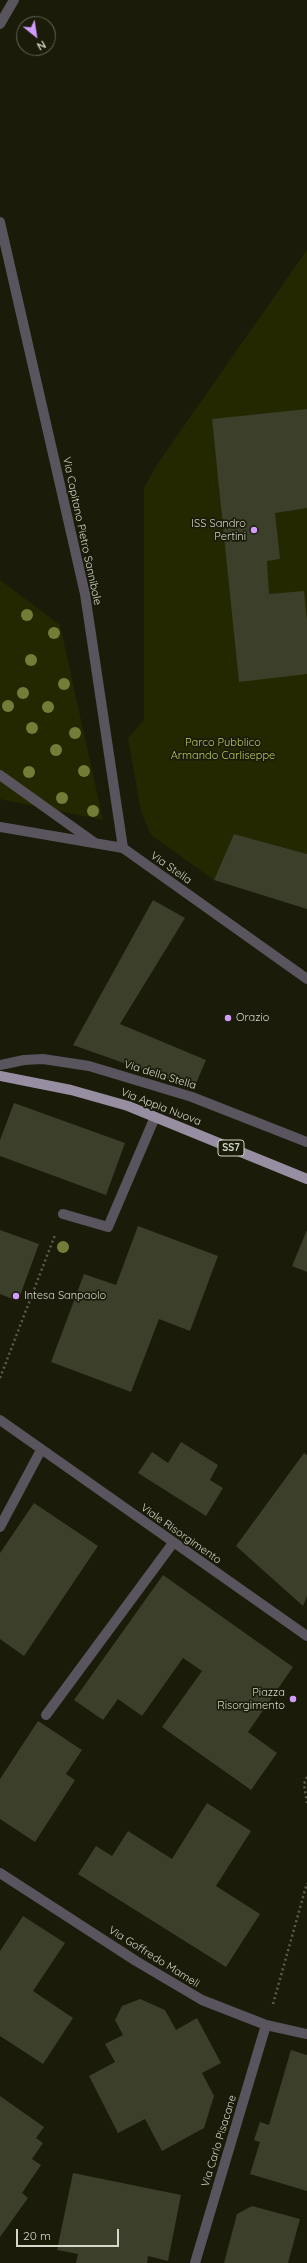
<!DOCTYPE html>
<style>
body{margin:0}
#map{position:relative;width:307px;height:2263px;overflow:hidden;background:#1a1c09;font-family:Quicksand,sans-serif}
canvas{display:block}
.north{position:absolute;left:16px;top:16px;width:40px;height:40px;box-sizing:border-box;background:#1a1c09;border:1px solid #656756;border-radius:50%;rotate:150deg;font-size:11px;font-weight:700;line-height:16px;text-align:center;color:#d5d7ca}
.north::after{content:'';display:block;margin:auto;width:14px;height:18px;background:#d29cfd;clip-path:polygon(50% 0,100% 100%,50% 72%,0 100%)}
.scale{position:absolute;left:16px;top:2229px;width:103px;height:18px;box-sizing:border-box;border:2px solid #d5d7ca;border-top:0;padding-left:5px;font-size:12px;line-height:14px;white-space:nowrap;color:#d5d7ca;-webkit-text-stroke:3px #1a1c09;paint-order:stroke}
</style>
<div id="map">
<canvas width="307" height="2263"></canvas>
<div class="north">N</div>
<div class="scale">20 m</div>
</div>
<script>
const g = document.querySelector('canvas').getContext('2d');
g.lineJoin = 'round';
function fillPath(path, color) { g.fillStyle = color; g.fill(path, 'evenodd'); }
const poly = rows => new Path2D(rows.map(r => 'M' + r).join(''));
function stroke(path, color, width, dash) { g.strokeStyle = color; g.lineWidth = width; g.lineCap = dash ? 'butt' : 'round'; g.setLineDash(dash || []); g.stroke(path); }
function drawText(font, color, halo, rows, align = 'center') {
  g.font = font + ' Quicksand,sans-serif'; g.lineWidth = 3.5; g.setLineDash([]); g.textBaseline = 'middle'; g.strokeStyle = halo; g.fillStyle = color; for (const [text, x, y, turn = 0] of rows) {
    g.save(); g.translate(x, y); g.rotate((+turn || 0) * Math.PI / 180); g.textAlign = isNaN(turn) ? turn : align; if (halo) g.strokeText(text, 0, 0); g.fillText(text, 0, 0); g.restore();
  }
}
const green = poly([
 [307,250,307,854,234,834,214,880,151,835,141,812,128,738,144,720,144,488,156,466],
 [0,580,60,625,103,820,0,799]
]);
const building = poly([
 [307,409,307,508,275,513,280,559,267,561,269,594,304,591,307,621,307,674,239,682,212,419],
 [234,834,307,854,307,909,214,880],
 [153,900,185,918,120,1024,206,1060,194,1088,73,1045],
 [14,1103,125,1143,106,1195,0,1156,0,1140],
 [138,1226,218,1256,190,1331,159,1319,131,1392,51,1362,84,1274,116,1285],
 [0,1230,39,1244,18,1301,0,1294],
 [307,1230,307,1272,292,1266],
 [181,1442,218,1465,210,1480,223,1488,206,1516,138,1473,152,1452,168,1463],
 [304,1453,307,1455,307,1596,303,1606,236,1546],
 [34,1503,98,1546,24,1656,0,1639,0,1553],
 [163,1575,293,1667,248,1732,277,1753,251,1790,162,1727,202,1671,183,1658,142,1716,118,1699,103,1720,74,1700],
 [38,1721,82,1750,66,1774,75,1780,35,1842,0,1819,0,1779],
 [207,1803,251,1831,216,1886,260,1914,226,1967,78,1874,96,1846,112,1856,128,1831,172,1859],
 [23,1916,65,1943,33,1991,73,2018,43,2064,0,2036,0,1951],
 [140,1999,165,2010,176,2030,197,2018,221,2063,202,2073,214,2096,204,2128,162,2151,145,2119,118,2133,89,2076,115,2062,105,2044,123,2035,115,2020,122,2006],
 [291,2050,307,2055,307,2191,250,2174,260,2142,254,2140,260,2122,269,2125],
 [0,2096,44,2127,36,2138,43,2143,32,2159,41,2165,22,2193,28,2198,0,2237],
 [73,2173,181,2195,168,2261,148,2256,147,2263,76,2263,78,2254,57,2250],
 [252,2206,300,2219,288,2263,224,2263,237,2214]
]);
const path = poly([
 [0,1378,55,1235],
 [307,1777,304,1784,307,1803],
 [273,2004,307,1883]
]);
const service = poly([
 [0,775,95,843],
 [0,1527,41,1450],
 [46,1715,173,1543]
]);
const minor = poly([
 [0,24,14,0],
 [0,222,85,594,123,848],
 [63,1214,108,1227,155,1117],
 [0,1873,136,1961,202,2000,266,2025,307,2034],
 [195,2263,266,2025]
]);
const tertiary = poly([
 [0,827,123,848,307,979],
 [0,1065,24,1060,43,1059,89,1066,192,1097,307,1142],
 [0,1420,307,1636]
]);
const primary = poly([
 [0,1076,71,1090,128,1106,307,1179]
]);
const trees = [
 [27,615],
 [54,633],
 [31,660],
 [64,684],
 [23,693],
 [8,706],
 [48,707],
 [32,728],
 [75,733],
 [56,750],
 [84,771],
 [29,772],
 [62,798],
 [93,811],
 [63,1247]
];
const markers = [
 [254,530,4,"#d29cfd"],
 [228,1018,4,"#d29cfd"],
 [16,1296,4,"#d29cfd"],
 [293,1699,4,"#d29cfd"]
];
const shields = [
 [231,1148,26]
];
const shieldNames = [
 ["SS7",231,1148]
];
const poiNames = [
 ["ISS Sandro",246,524],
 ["Pertini",246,537],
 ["Orazio",236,1018,"left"],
 ["Intesa Sanpaolo",24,1296,"left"],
 ["Piazza",285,1693],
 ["Risorgimento",285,1706]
];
const streetNames = [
 ["Via Capitano Pietro Sannibale",82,531,78],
 ["Via Stella",171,868,35],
 ["Via della Stella",160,1075,17],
 ["Via Appia Nuova",161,1107,21],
 ["Viale Risorgimento",181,1534,35],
 ["Via Goffredo Mameli",154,1957,32],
 ["Via Carlo Pisacane",219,2141,-73]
];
const parkNames = [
 ["Parco Pubblico",223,743],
 ["Armando Carliseppe",223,756]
];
fillPath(green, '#242801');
fillPath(building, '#3c3f2a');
stroke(path, '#5b5d4c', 2.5, [2, 3]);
stroke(service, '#59545d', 10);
stroke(minor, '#59545d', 10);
stroke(tertiary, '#59545d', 10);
stroke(primary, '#988ea1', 10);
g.fillStyle = '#747c38';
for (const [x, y] of trees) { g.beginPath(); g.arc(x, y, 6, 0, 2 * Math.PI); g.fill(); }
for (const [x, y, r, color] of markers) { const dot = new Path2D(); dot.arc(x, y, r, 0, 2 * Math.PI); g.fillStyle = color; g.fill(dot); stroke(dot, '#1a1c09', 1.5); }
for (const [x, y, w] of shields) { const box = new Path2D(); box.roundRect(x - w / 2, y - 8, w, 16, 3); g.fillStyle = '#1a1c09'; g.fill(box); stroke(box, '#d5d7ca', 1); }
drawText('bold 10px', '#d5d7ca', null, shieldNames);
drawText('11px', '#d5d7ca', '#1a1c09', poiNames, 'right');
drawText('11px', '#d5d7ca', '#1a1c09', streetNames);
drawText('11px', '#bdca5e', '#1a1c09', parkNames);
</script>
